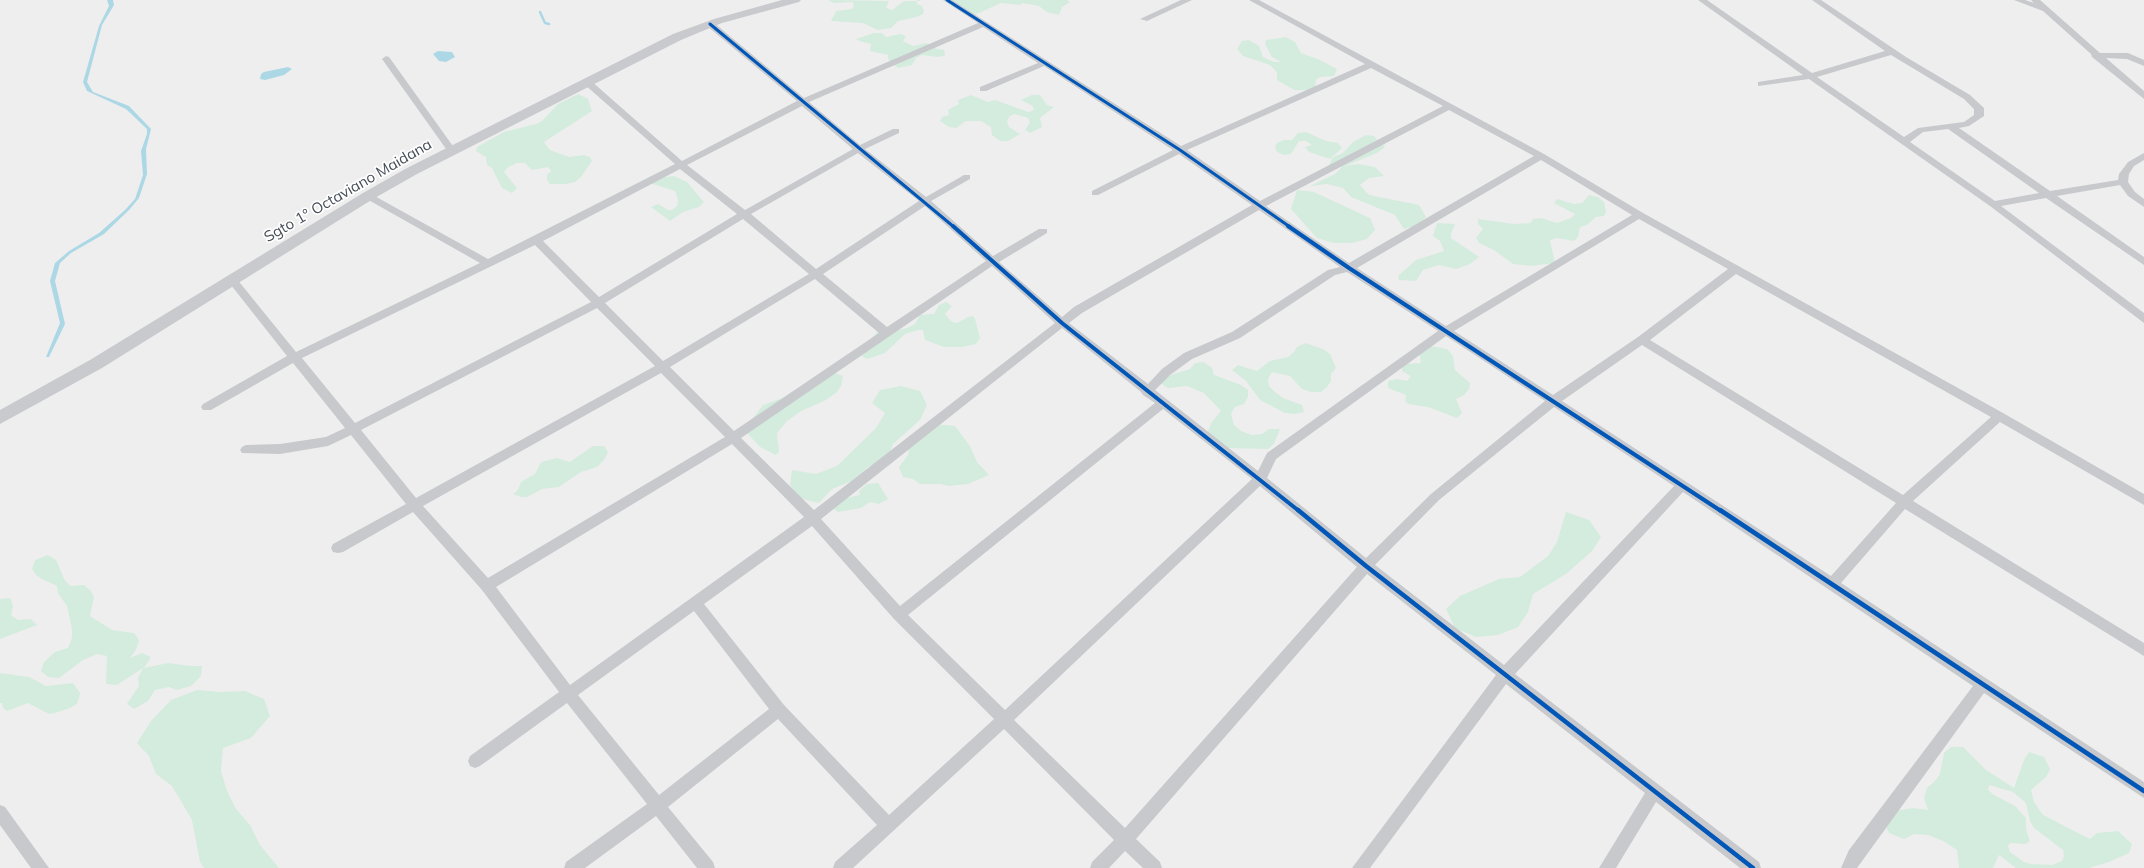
<!DOCTYPE html>
<meta charset="utf-8">
<style>
body{margin:0}
canvas{display:block;background:#eee}
</style>
<canvas width="2144" height="868"></canvas>
<script>
const g = document.querySelector('canvas').getContext('2d');
g.lineJoin = 'round';
function fillPath(path, color) { g.fillStyle = color; g.fill(path, 'evenodd'); }
const poly = rows => new Path2D(rows.map(r => 'M' + r).join(''));
function stroke(path, color, width, dash) { g.strokeStyle = color; g.lineWidth = width; g.lineCap = dash ? 'butt' : 'round'; g.setLineDash(dash || []); g.stroke(path); }
function drawText(font, color, halo, rows, align = 'center') {
  g.font = font + ' Mulish,sans-serif'; g.lineWidth = 3.5; g.setLineDash([]); g.textBaseline = 'middle'; g.strokeStyle = halo; g.fillStyle = color; for (const [text, x, y, turn = 0] of rows) {
    g.save(); g.translate(x, y); g.rotate((+turn || 0) * Math.PI / 180); g.textAlign = isNaN(turn) ? turn : align; if (halo) g.strokeText(text, 0, 0); g.fillText(text, 0, 0); g.restore();
  }
}
const green = poly([
 [830,0,889,1,886,8,892,10,904,1,921,0,917,0,917,4,922,6,924,11,923,14,917,17,898,21,891,28,878,30,863,23,831,21,836,11,852,9,854,6,853,2,834,3,829,1],
 [947,0,1067,0,1070,2,1062,7,1059,15,1047,12,1039,6,1022,3,1020,5,1001,3,970,17,953,7],
 [874,33,882,33,886,37,900,34,906,36,903,41,913,46,926,43,932,45,937,49,944,50,945,54,944,56,937,57,922,55,916,58,912,65,898,68,890,62,888,58,888,55,870,51,871,44,859,41,856,39],
 [1286,37,1295,42,1301,53,1320,60,1337,69,1334,76,1320,77,1316,80,1315,88,1309,90,1294,90,1277,80,1277,72,1270,65,1243,56,1237,49,1242,41,1249,40,1259,46,1263,57,1274,62,1281,62,1272,57,1265,44,1266,40],
 [578,94,588,99,592,111,544,142,550,150,569,157,584,155,590,157,592,161,581,177,575,182,566,184,550,184,547,180,547,175,551,171,548,167,532,170,525,163,517,163,508,167,504,172,517,188,512,193,502,188,492,168,487,165,486,157,476,151,477,147,504,132,536,124,542,121,558,104],
 [971,95,988,102,995,100,1028,112,1034,110,1033,106,1021,100,1032,95,1040,95,1047,105,1054,107,1040,118,1042,127,1030,133,1025,130,1030,122,1028,118,1014,114,1009,117,1007,122,1009,127,1020,134,1008,141,1000,141,992,135,991,127,981,121,966,121,956,128,949,127,940,121,942,117,949,115,948,110,959,104,958,100],
 [1306,132,1326,141,1338,143,1342,148,1330,159,1309,152,1305,147,1312,145,1306,141,1299,141,1291,154,1284,155,1277,152,1275,147,1277,143,1284,140,1292,140,1298,133],
 [1366,135,1374,136,1381,145,1385,145,1384,148,1377,153,1345,166,1358,164,1375,167,1384,176,1369,178,1360,185,1369,195,1419,205,1426,217,1418,225,1404,229,1395,215,1351,197,1343,188,1327,184,1310,186,1335,174,1342,167,1328,167,1333,157,1343,153,1353,142],
 [674,176,687,182,704,202,699,207,683,212,670,221,651,207,658,204,668,210,672,210,677,206,678,200,675,191,650,183,665,177],
 [1297,190,1314,192,1370,218,1375,230,1367,239,1352,243,1334,243,1317,238,1291,209],
 [1589,195,1598,197,1604,202,1606,212,1604,216,1596,217,1587,225,1580,227,1578,237,1574,241,1557,238,1550,240,1555,263,1531,266,1513,264,1494,250,1479,243,1476,238,1483,229,1478,224,1478,219,1514,224,1531,223,1533,219,1541,218,1557,223,1571,218,1575,214,1554,203,1557,199,1574,204,1582,203],
 [1437,223,1455,224,1451,234,1451,238,1479,257,1470,264,1456,269,1439,265,1423,270,1416,281,1399,280,1398,276,1416,260,1444,251,1440,241,1433,236],
 [946,302,952,306,945,314,952,322,957,323,968,317,973,316,975,319,980,338,976,344,962,347,944,347,925,340,923,330,918,330,905,334,885,353,867,359,863,357,861,354,865,345,881,328,890,326,898,330,907,328,915,324,920,315,934,314,939,305],
 [1305,343,1323,349,1330,354,1336,368,1331,374,1331,381,1327,387,1321,392,1311,392,1302,389,1290,376,1272,372,1268,379,1269,386,1275,392,1283,398,1302,405,1304,412,1295,414,1285,413,1260,400,1246,381,1232,370,1238,365,1257,371,1270,361,1288,357,1294,352,1297,347],
 [1426,345,1447,349,1453,356,1455,370,1470,383,1469,389,1464,395,1456,399,1462,413,1457,418,1428,407,1408,404,1405,401,1406,395,1388,388,1388,381,1397,379,1407,381,1411,376,1402,371,1402,364,1421,363,1419,349],
 [1204,362,1212,368,1214,375,1241,385,1248,390,1248,397,1244,404,1235,407,1231,414,1234,425,1241,431,1252,435,1262,434,1269,429,1280,429,1274,444,1268,449,1227,448,1206,437,1211,423,1221,411,1204,393,1187,386,1168,388,1160,383,1164,377,1190,369,1195,363],
 [835,373,843,376,841,386,836,393,824,401,801,411,786,422,777,433,779,452,776,455,760,447,747,433,750,422,763,405,788,396],
 [901,386,920,391,927,405,920,420,893,444,887,460,868,467,852,481,832,489,819,503,799,498,790,485,792,470,816,474,837,466,876,428,885,413,872,403,880,390],
 [934,424,955,426,970,446,977,462,989,475,968,484,948,486,941,484,920,484,913,479,903,477,899,467,908,455,909,447],
 [593,446,604,446,608,452,604,460,597,467,581,472,559,487,542,489,527,497,521,497,513,494,518,490,521,482,535,474,541,462,557,458,570,462],
 [878,483,888,499,879,504,870,502,861,508,838,512,831,507,838,500,860,495,859,491,867,484],
 [1566,512,1589,520,1601,537,1592,551,1566,574,1533,594,1528,612,1518,627,1498,635,1476,637,1455,628,1446,609,1460,596,1499,579,1520,577,1548,556,1557,542],
 [48,555,56,560,65,581,71,586,84,585,90,590,94,597,90,616,112,630,134,633,139,640,136,650,130,658,142,653,151,657,144,668,168,663,190,666,202,666,201,676,191,686,177,690,169,687,155,690,148,701,134,709,127,704,139,686,138,678,143,668,117,685,106,684,107,656,97,654,83,660,59,678,48,677,41,671,44,662,55,652,68,648,72,638,72,629,67,606,58,593,57,586,42,579,36,575,32,569,35,560],
 [10,598,13,606,11,615,18,620,31,619,37,625,0,639,0,599],
 [0,673,29,677,46,686,73,683,80,693,79,698,77,704,70,708,55,713,49,714,28,703,7,711,3,708,2,703,0,703],
 [197,690,220,692,245,691,264,699,270,716,251,738,223,748,221,771,227,791,236,809,250,825,260,845,279,868,204,868,200,862,192,820,172,786,156,774,149,756,137,743,151,721,171,700],
 [1951,747,1963,747,1986,770,2014,788,2024,760,2029,752,2044,757,2050,769,2046,777,2031,790,2034,802,2043,815,2090,839,2097,833,2118,831,2132,844,2129,853,2109,862,2089,868,2016,868,1999,855,1993,868,1959,868,1957,850,1943,841,1928,835,1914,834,1904,839,1889,833,1883,820,1888,812,1913,808,1928,810,1924,798,1927,788,1934,782,1940,774,1944,753],
 [1989,785,2013,792,2026,803,2030,821,2034,828,2063,850,2064,856,2062,861,2052,865,2031,864,2024,862,2010,852,2008,846,2010,843,2026,844,2030,841,2026,829,2026,818,2015,806,1994,795,1988,790]
]);
const water = poly([
 [107,0,113,0,114,5,102,25,87,82,93,92,129,106,151,129,146,149,147,174,139,198,129,210,104,234,71,253,60,263,55,281,65,324,49,357,46,357,60,323,50,281,55,263,69,251,99,233,125,210,135,199,143,175,141,151,147,134,147,129,126,109,87,91,83,82,99,26,109,6],
 [438,51,452,52,455,57,446,62,439,61,433,54],
 [288,67,292,69,284,75,265,80,260,79,261,74,264,72]
]);
const stream = poly([
 [540,12,545,23,549,24]
]);
const street = poly([
 [943,0,952,0,1181,146,1365,64,1249,0,1259,0,1544,154,1643,213,2003,413,2144,494,2144,505,2000,422,1913,501,2144,643,2144,656,1905,509,1841,583,2144,782,2144,798,1984,693,1857,868,1841,868,1849,850,1973,686,1683,492,1515,674,1759,862,1761,868,1740,868,1656,802,1616,868,1599,868,1645,793,1506,684,1370,868,1352,868,1496,675,1367,574,1136,839,1160,862,1162,868,1143,868,1125,851,1109,868,1090,868,1092,862,1114,840,1004,729,853,868,833,868,835,862,877,825,778,719,668,807,713,862,715,868,697,868,656,816,585,868,564,868,566,862,647,804,567,703,480,766,475,768,470,766,468,761,470,756,559,692,482,590,413,512,343,552,338,553,333,552,331,548,333,544,406,504,351,435,328,446,280,454,242,453,240,450,242,447,246,445,280,444,326,437,345,428,293,363,211,410,203,410,201,407,203,404,287,356,227,280,232,277,236,278,296,352,480,263,365,198,365,194,371,194,488,259,675,164,584,84,584,80,590,80,682,161,797,101,707,26,707,22,713,22,804,98,978,23,943,0],
 [983,27,1038,63,980,87,980,91,986,91,1044,66,1173,150,1092,191,1092,195,1098,195,1179,154,1252,205,1074,307,1062,317,999,262,1047,233,1047,229,1039,229,993,256,931,201,970,179,970,175,964,175,926,197,865,149,899,133,899,129,893,129,860,145,809,102,983,27],
 [1371,68,1443,106,1260,201,1187,150,1371,68],
 [802,106,853,149,745,210,687,165,802,106],
 [1449,110,1534,156,1349,263,1266,206,1449,110],
 [858,153,919,201,816,269,751,214,858,153],
 [1541,160,1632,215,1446,326,1357,268,1541,160],
 [680,169,737,214,599,297,543,241,680,169],
 [925,206,986,261,887,327,823,274,925,206],
 [1259,210,1340,267,1328,270,1232,332,1184,353,1162,369,1148,384,1069,323,1082,313,1259,210],
 [743,219,809,274,663,361,605,303,743,219],
 [1639,219,1728,269,1638,337,1553,395,1454,331,1639,219],
 [535,245,591,302,355,423,302,358,535,245],
 [992,266,1055,323,814,510,741,438,992,266],
 [1347,272,1438,331,1267,453,1258,471,1155,390,1170,375,1192,359,1240,338,1335,275,1347,272],
 [1736,274,1991,417,1903,495,1650,340,1736,274],
 [815,279,879,333,734,431,670,367,815,279],
 [597,308,655,366,416,498,361,430,597,308],
 [1062,328,1141,392,1143,395,1155,403,900,606,821,519,1062,328],
 [1446,336,1545,401,1431,494,1366,558,1267,478,1276,459,1446,336],
 [1642,345,1896,503,1831,576,1562,401,1642,345],
 [661,373,725,437,488,578,423,506,661,373],
 [1554,407,1674,486,1504,665,1375,565,1439,500,1554,407],
 [1163,409,1252,479,1005,710,908,615,1163,409],
 [732,444,804,517,570,685,496,587,732,444],
 [1260,486,1357,567,1125,828,1014,720,1260,486],
 [812,526,894,619,994,719,889,815,784,705,704,604,812,526],
 [694,611,769,709,659,795,578,695,694,611],
 [1181,0,1192,0,1147,21,1140,19,1181,0],
 [1698,0,1707,0,1812,73,1885,51,1812,0,1821,0,1906,57,1970,95,1984,108,1984,116,1969,126,1959,128,2050,191,2118,180,2119,174,2128,162,2144,153,2144,160,2134,166,2129,174,2128,182,2135,192,2144,199,2144,207,2128,196,2120,185,2057,196,2144,257,2144,265,2046,198,2001,206,2144,313,2144,323,1990,206,1809,79,1758,86,1758,82,1803,75,1698,0],
 [1891,55,1964,99,1974,109,1974,115,1964,122,1918,128,1904,137,1817,77,1891,55],
 [1948,129,2039,193,1995,201,1910,142,1923,132,1948,129],
 [2014,0,2025,0,2034,3,2031,0,2040,0,2100,53,2128,53,2144,60,2144,66,2127,59,2106,58,2144,91,2144,99,2092,57,2091,54,2043,11,2014,0],
 [386,56,389,57,455,149,455,153,449,153,382,59,386,56],
 [0,805,5,807,49,868,31,868,0,825,0,805]
]);
const secondary = poly([
 [782,0,801,0,799,2,722,23,681,40,417,174,373,199,102,368,0,424,0,410,90,360,363,193,407,168,673,34,714,19,782,0]
]);
const cyclewayFar2 = poly([
 [947,0,1180,150,1290,227],
 [710,24,954,227]
]);
const cyclewayFar1 = poly([
 [953,226,1062,323,1299,511],
 [1288,226,1349,268,1721,511]
]);
const cycleway = poly([
 [1298,510,1366,566,1753,868],
 [1720,510,2144,791]
]);
const streetNames = [
 ["Sgto 1° Octaviano Maidana",348,191,-30]
];
fillPath(green, '#d4ecde');
fillPath(water, '#acd8e6');
stroke(stream, '#acd8e6', 2.5);
fillPath(street, '#c8c9cc');
fillPath(secondary, '#c9cacd');
stroke(cyclewayFar2, '#0057b8', 3);
stroke(cyclewayFar1, '#0057b8', 4);
stroke(cycleway, '#0057b8', 4.5);
drawText('15px', '#474f58', '#fff', streetNames);
</script>
